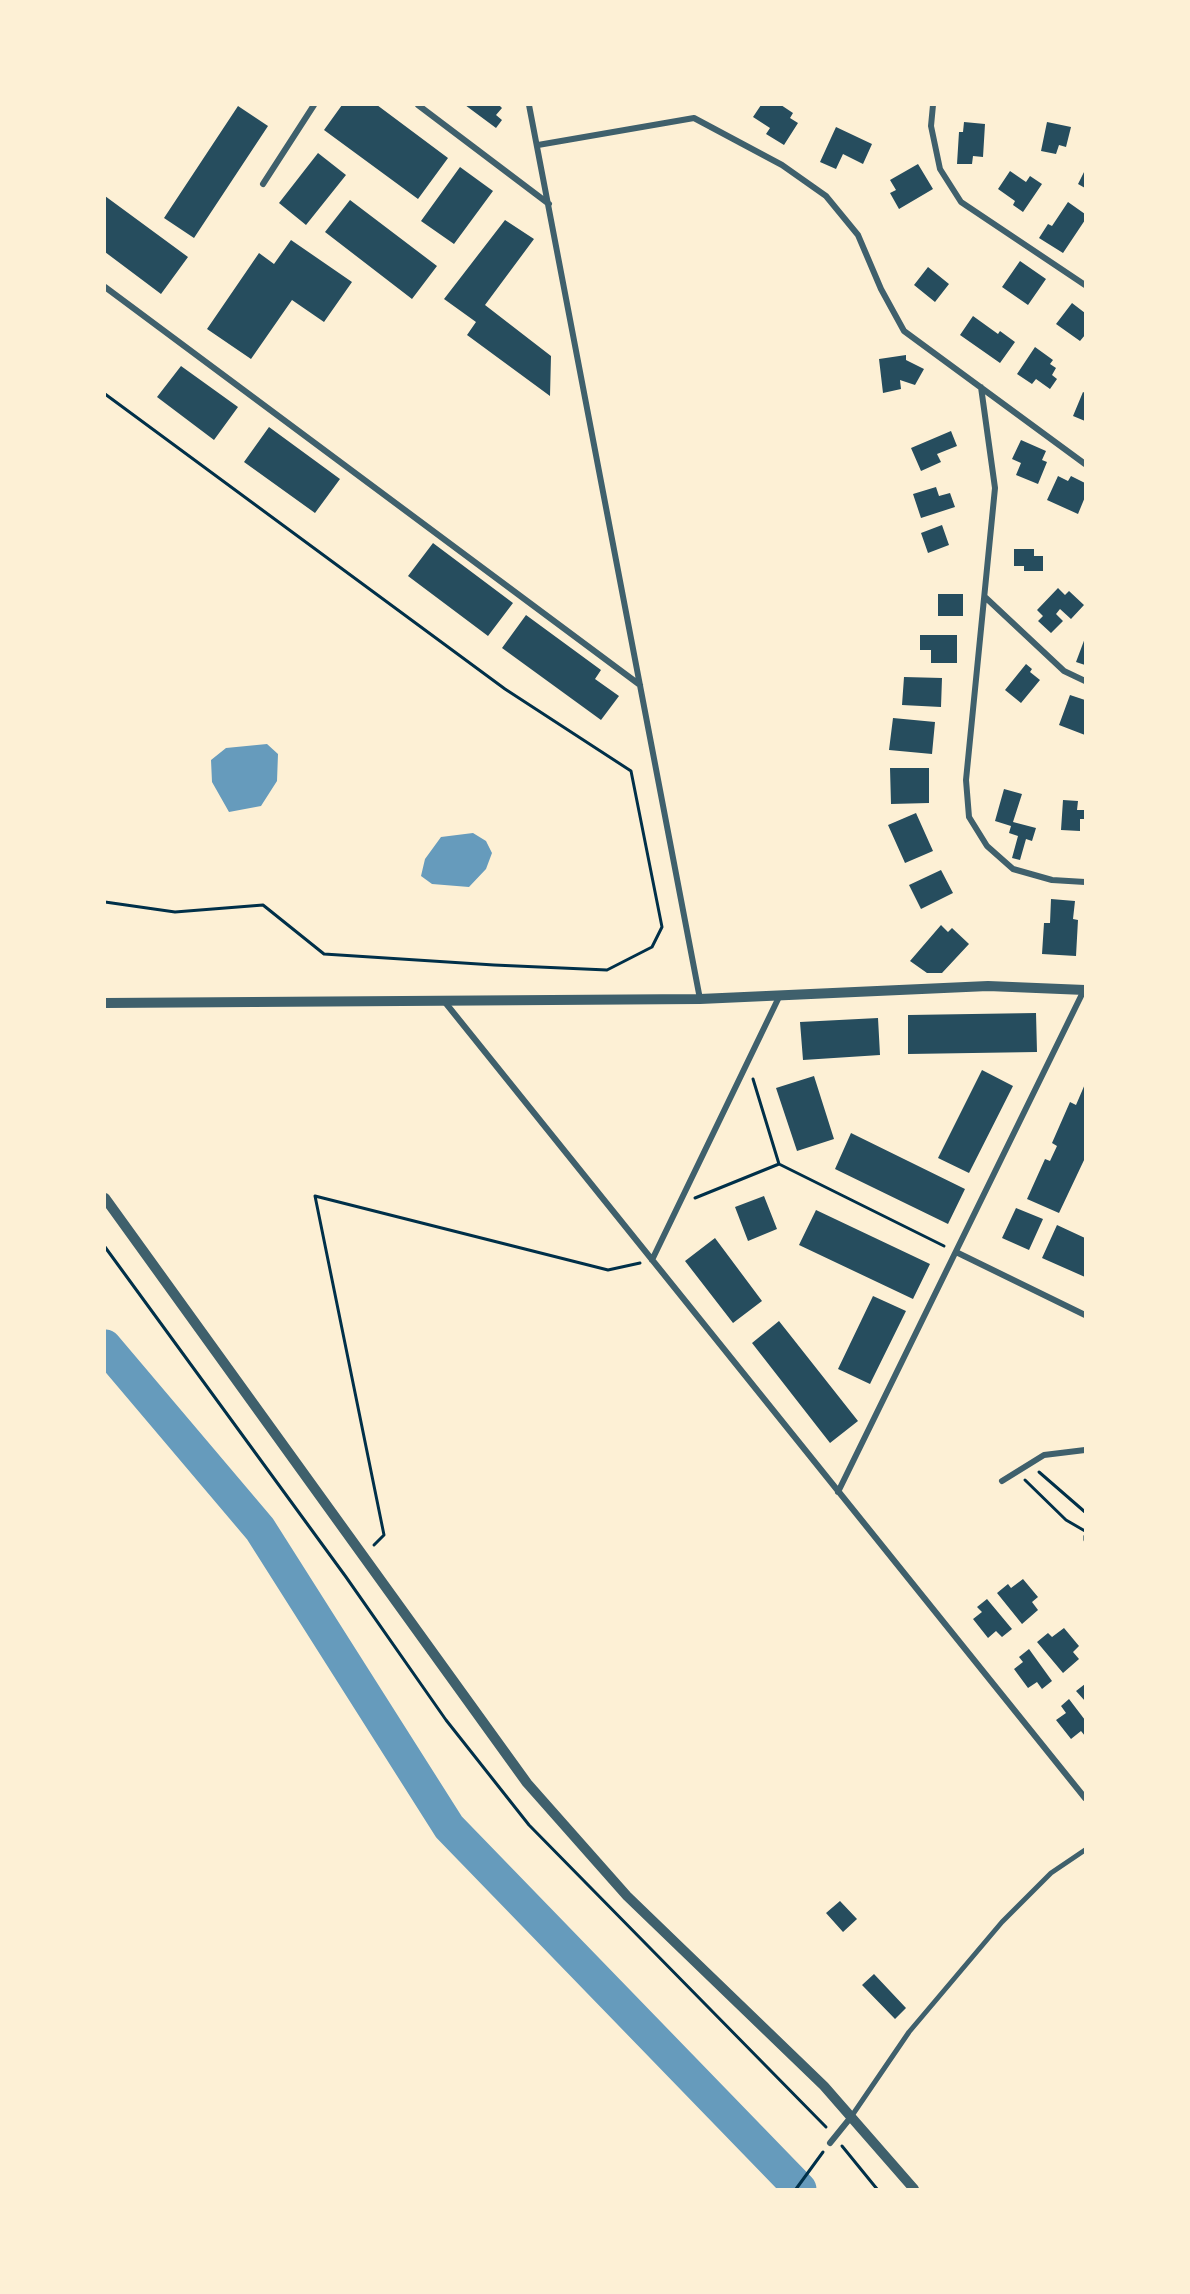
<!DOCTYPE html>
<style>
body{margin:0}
#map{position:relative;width:1190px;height:2294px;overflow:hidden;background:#fdf0d5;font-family:"PT Sans",sans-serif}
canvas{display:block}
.frame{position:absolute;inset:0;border:106px solid #fdf0d5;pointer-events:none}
</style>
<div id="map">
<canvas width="1190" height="2294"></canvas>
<div class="frame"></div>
</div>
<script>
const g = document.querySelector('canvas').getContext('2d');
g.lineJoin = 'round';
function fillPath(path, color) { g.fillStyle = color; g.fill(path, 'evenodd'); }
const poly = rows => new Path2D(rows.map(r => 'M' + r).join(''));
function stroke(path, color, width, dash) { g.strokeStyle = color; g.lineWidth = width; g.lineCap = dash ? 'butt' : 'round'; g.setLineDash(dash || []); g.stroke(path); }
const water = poly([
 [267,744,278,754,277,781,261,806,229,812,212,782,211,760,226,748],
 [473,833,486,841,492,853,486,869,469,887,432,884,421,876,425,859,441,837]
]);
const river = poly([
 [105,1346,260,1529,449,1827,800,2189]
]);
const building = poly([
 [342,105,377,105,448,158,418,199,324,130],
 [465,105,499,105,502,108,496,115,502,120,496,128],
 [761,105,781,105,793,113,790,118,798,123,784,145,766,134,770,128,753,117],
 [238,106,268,126,194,238,164,218],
 [964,122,985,124,983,157,973,156,972,164,957,164,959,132,963,132],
 [1047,122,1071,127,1066,147,1059,145,1056,154,1041,151],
 [836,127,872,144,863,164,843,154,836,169,820,162],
 [318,153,346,175,306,225,279,203],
 [918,164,933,189,899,209,890,193,896,190,890,180],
 [460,167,493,191,454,244,421,221],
 [1085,170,1085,188,1078,184],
 [1010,171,1026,182,1030,176,1042,184,1023,212,1013,205,1015,201,998,189],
 [105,196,188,257,161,294,105,252],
 [350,200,437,266,412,299,325,232],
 [1068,202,1085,214,1085,220,1063,253,1039,238,1048,224,1052,226],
 [505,220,534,239,485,305,551,356,550,396,467,335,476,322,444,299],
 [291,240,352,282,324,322,292,300,251,359,207,329,259,253,274,264],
 [1020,261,1046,279,1028,305,1002,287],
 [928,267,949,284,935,302,914,285],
 [1072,303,1085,313,1085,335,1080,341,1056,324],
 [973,316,998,334,1000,331,1015,342,1000,363,960,335],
 [1035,347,1053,360,1050,364,1056,368,1052,375,1057,379,1050,389,1036,379,1032,384,1017,374],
 [906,355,906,360,924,369,915,385,900,380,901,389,883,393,879,359],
 [181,366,238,407,214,440,157,397],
 [1083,392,1085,393,1085,421,1073,416],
 [269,427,340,479,315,513,244,462],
 [951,431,957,446,937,454,941,462,921,471,911,448],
 [1021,440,1046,451,1042,460,1047,462,1038,484,1016,475,1021,463,1012,459],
 [1058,476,1068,481,1071,476,1085,483,1085,497,1078,514,1047,500],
 [936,487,939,496,950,493,955,507,921,518,913,494],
 [942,525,949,545,928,553,921,533],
 [433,543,513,603,488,636,408,576],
 [1014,549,1034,549,1034,556,1043,556,1043,571,1024,571,1024,566,1014,566],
 [1058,588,1065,595,1069,591,1084,605,1071,619,1060,609,1056,614,1063,621,1051,633,1038,621,1043,616,1037,610],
 [938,594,963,594,963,616,938,616],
 [526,615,601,670,595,679,619,696,601,720,502,648],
 [920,635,957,635,957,663,931,663,931,650,920,650],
 [1085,638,1085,665,1076,662],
 [1026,664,1032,669,1030,672,1040,680,1021,703,1005,690],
 [904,677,942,678,941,707,902,705],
 [1070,695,1085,700,1085,735,1059,725],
 [893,718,935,722,932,754,889,750],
 [890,768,929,768,929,803,891,804],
 [1004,789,1022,794,1013,822,1036,828,1032,841,1026,839,1020,860,1012,858,1018,836,1009,833,1011,826,995,821],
 [1063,800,1078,801,1077,810,1085,810,1085,819,1080,819,1080,831,1061,830],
 [916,813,933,851,905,863,888,825],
 [941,870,953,893,921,909,909,885],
 [1051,899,1075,901,1073,919,1078,920,1076,956,1042,954,1044,923,1050,923],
 [941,925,948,932,952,928,969,944,942,973,927,973,910,961],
 [1036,1013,1037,1052,908,1054,908,1015],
 [878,1018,880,1055,803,1060,800,1022],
 [982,1070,1013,1086,969,1173,938,1158],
 [814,1076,834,1139,797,1151,776,1088],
 [1085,1084,1085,1158,1059,1213,1027,1199,1045,1159,1050,1161,1057,1146,1052,1143,1070,1102,1076,1105],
 [851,1133,965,1189,948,1224,835,1169],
 [764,1196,777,1229,748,1241,735,1207],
 [1016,1208,1043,1219,1029,1250,1002,1238],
 [816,1210,930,1264,913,1299,799,1245],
 [1057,1225,1085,1238,1085,1277,1042,1258],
 [715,1238,762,1301,733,1323,685,1261],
 [873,1296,906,1311,870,1384,838,1369],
 [779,1321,858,1421,830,1443,752,1343],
 [1023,1579,1038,1597,1032,1602,1038,1610,1022,1624,997,1593,1008,1584,1011,1588],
 [987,1599,1012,1629,1002,1637,996,1631,988,1638,973,1619,982,1612,977,1607],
 [1064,1628,1079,1646,1073,1652,1079,1659,1063,1673,1037,1642,1048,1633,1052,1637],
 [1029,1649,1052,1681,1042,1689,1037,1682,1028,1688,1014,1669,1023,1662,1019,1657],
 [1085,1684,1085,1701,1076,1691],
 [1069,1699,1085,1720,1085,1736,1081,1731,1071,1739,1056,1720,1066,1713,1061,1706],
 [840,1901,857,1919,843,1932,826,1913],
 [874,1974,906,2008,895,2019,862,1985]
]);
const path = poly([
 [105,394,505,689,631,771,662,927,652,947,607,970,494,965,324,954,263,905,175,912,105,902],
 [753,1079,779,1164],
 [695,1198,779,1164,944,1246],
 [105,1247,346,1577,446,1720,529,1825,826,2127],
 [1039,1472,1085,1512],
 [1025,1480,1066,1520,1085,1531],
 [1085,1536,1085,1540],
 [374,1545,384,1535,315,1196,608,1270,640,1263],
 [842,2146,877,2189],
 [796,2189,823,2152]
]);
const pedestrian = poly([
 [851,2117,909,2032,1002,1922,1051,1873,1085,1850]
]);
const minor = poly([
 [418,105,549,204],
 [529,105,700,999],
 [933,105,931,126,940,169,961,202,1085,285],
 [538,145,694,118,782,165,826,196,858,235,881,289,904,331,1085,464],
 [263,184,314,105],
 [105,287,640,685],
 [981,387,995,488,966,780,969,817,987,846,1013,869,1052,880,1085,882],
 [985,597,1064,671,1085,681],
 [444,1001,1085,1798],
 [956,1252,1085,1315],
 [652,1260,780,995],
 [1002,1481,1044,1455,1085,1450],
 [838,1492,1084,990],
 [830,2143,851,2117]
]);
const tertiary = poly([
 [105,1003,700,999,988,986,1085,990],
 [105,1198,527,1783,627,1896,824,2086,914,2189]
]);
fillPath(water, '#669bbc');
stroke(river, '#669bbc', 33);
fillPath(building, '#264d5e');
stroke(path, '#003049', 3);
stroke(pedestrian, '#3f606c', 5);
stroke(minor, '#3f606c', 6);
stroke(tertiary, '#3f606c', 10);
</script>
